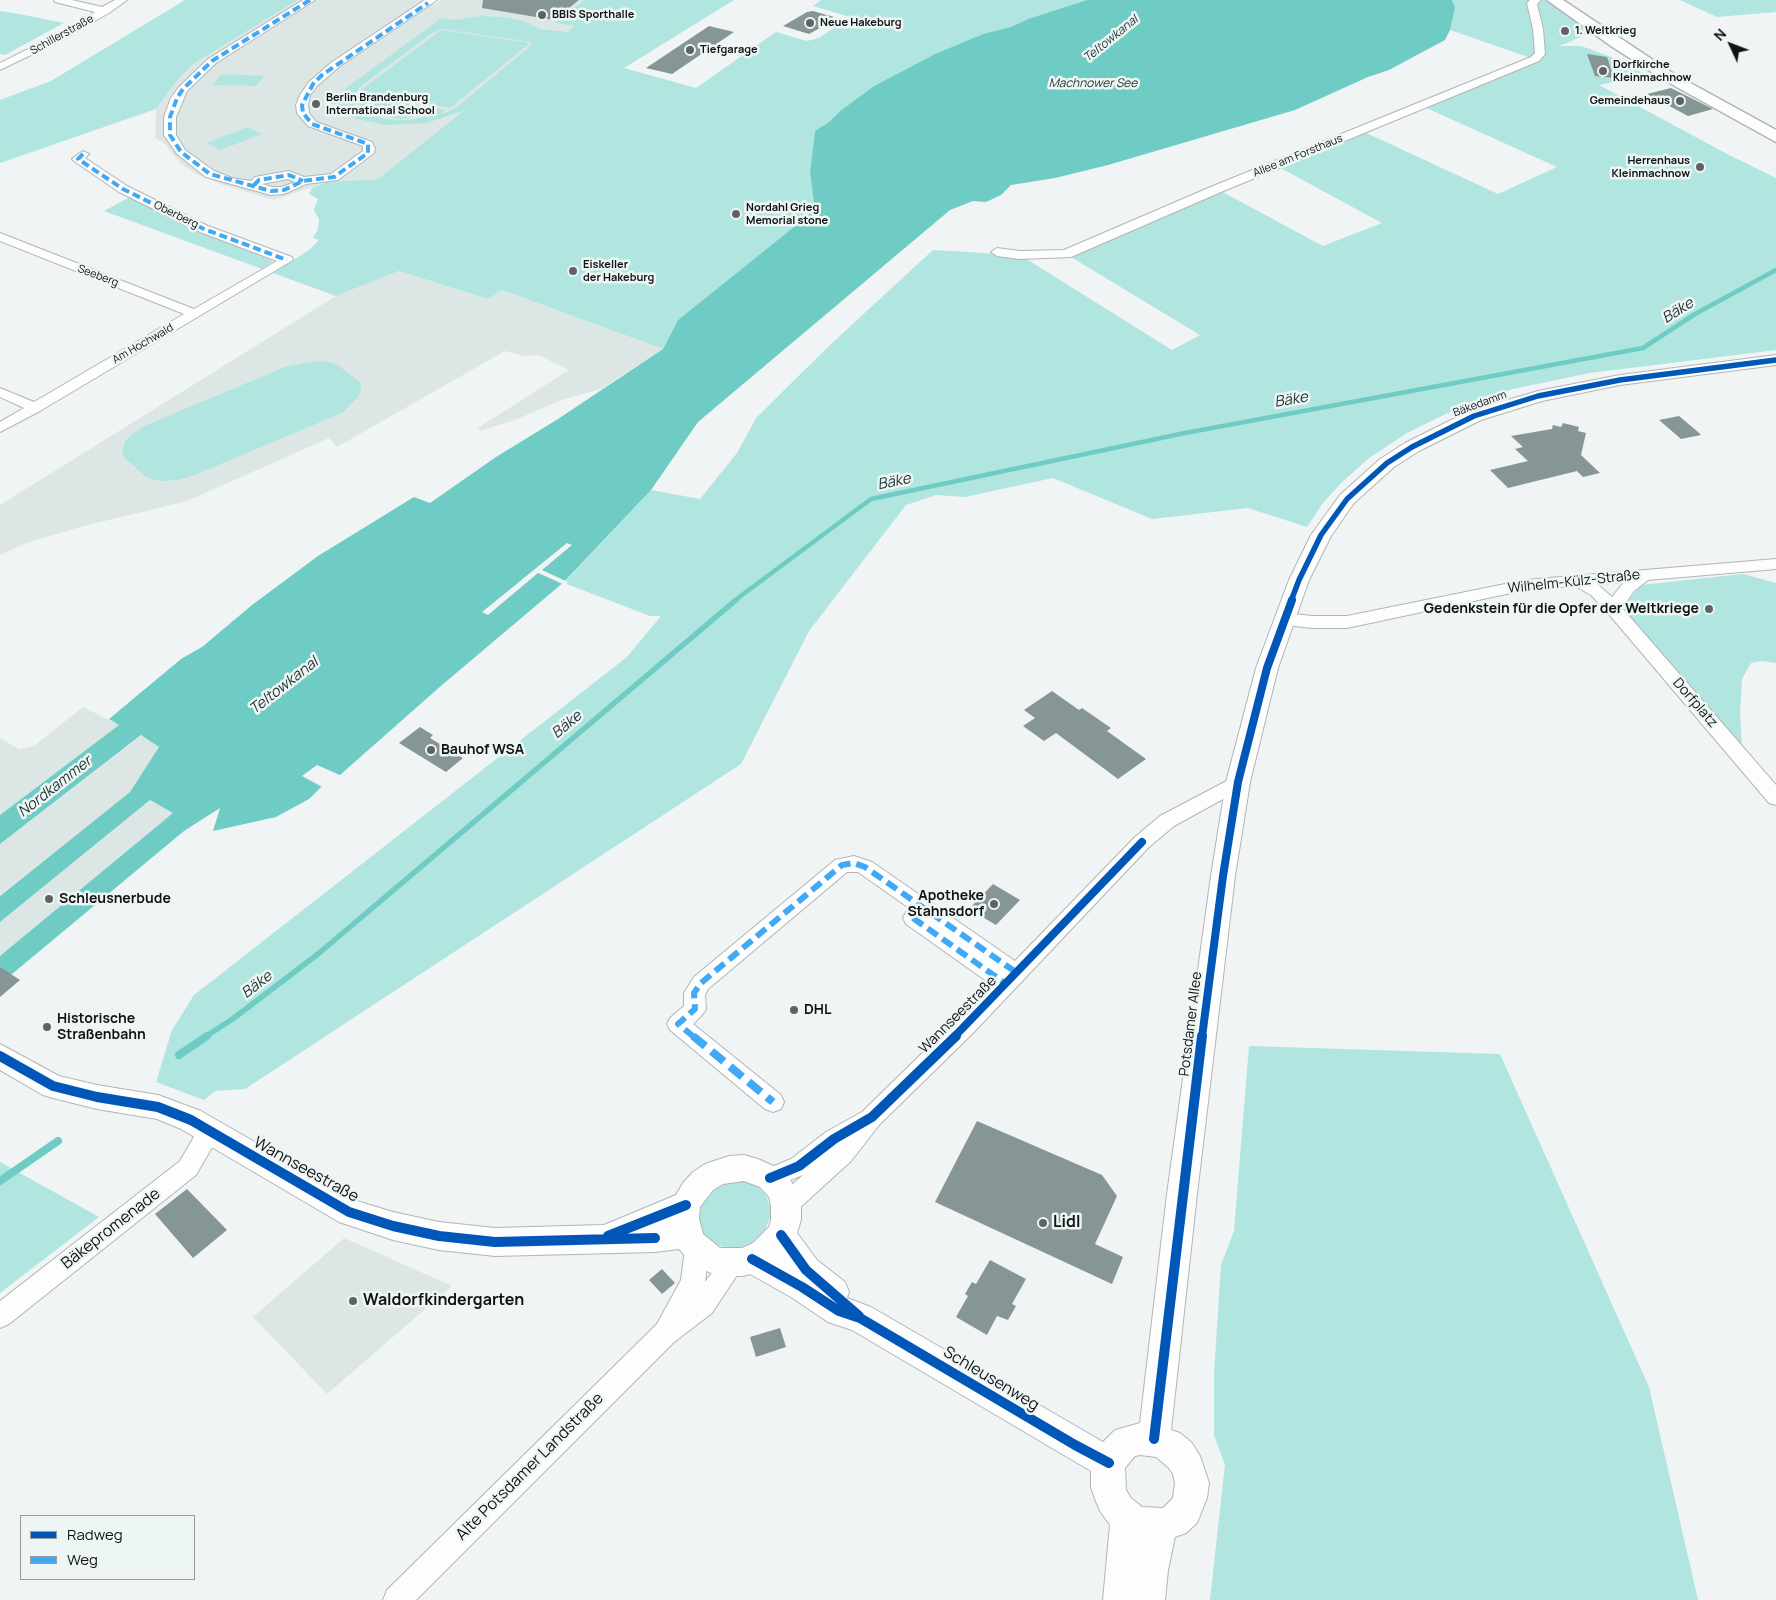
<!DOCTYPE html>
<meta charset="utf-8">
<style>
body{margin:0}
#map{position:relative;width:1776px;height:1600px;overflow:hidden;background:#f0f4f4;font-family:Manrope,sans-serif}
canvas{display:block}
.legend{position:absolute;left:20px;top:1515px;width:175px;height:65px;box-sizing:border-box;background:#eef6f5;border:1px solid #969b9b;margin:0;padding:6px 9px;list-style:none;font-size:15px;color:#111313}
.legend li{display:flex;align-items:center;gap:10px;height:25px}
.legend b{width:25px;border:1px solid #969b9b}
.north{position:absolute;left:1706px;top:20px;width:50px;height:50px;-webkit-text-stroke:4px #eef6f5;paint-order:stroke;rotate:313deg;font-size:14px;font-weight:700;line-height:20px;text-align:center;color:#111313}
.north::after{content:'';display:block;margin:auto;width:18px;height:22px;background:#111313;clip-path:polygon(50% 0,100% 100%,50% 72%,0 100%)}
</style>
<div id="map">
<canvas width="1776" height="1600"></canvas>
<ul class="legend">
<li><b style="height:6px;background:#0057b8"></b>Radweg</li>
<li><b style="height:6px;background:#3fa9f5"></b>Weg</li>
</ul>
<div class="north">N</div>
</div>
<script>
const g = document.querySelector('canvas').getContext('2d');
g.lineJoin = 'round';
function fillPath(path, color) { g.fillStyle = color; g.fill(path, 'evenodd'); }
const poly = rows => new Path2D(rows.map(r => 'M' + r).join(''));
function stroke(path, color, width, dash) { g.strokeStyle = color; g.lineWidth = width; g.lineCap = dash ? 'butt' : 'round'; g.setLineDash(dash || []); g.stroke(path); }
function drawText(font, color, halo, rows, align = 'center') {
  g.font = font + ' Manrope,sans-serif'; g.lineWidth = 5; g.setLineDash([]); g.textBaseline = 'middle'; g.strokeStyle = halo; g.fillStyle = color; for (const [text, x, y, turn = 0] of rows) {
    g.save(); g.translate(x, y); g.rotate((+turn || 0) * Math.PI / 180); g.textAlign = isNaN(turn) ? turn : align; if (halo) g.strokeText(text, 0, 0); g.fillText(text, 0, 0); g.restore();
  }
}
const built = poly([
 [298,0,425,0,423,2,436,4,441,0,584,0,556,23,574,26,378,179,327,182,274,200,223,185,196,174,180,163,164,143,155,138,156,109,178,79,193,64],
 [399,271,488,299,502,290,663,349,601,389,561,400,515,420,480,431,478,428,569,370,538,355,524,356,505,351,337,447,329,438,187,501,84,526,26,543,0,555,0,505,336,296],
 [83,707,119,725,0,815,0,738,19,749,34,746],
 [142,735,159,747,130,792,0,895,0,844],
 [150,800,174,813,0,956,0,922],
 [344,1238,452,1286,327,1394,253,1317]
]);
const green = poly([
 [185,0,298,0,193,64,178,79,156,109,0,163,0,100,51,81],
 [584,0,734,0,624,68,696,88,776,32,807,41,819,38,850,17,813,6,821,0,1087,0,1028,19,1011,27,983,34,935,54,874,86,840,111,829,122,815,131,810,172,814,204,810,214,678,320,663,349,502,290,488,299,399,271,336,296,273,273,309,250,319,240,313,238,318,229,319,219,314,210,318,199,309,194,312,188,327,182,378,179,465,110,427,123,387,125,357,119,347,114,340,105,326,103,441,18,455,20,482,16,502,17,524,21,539,29,567,32,574,26,555,23],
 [442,29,532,42,527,49,457,107,445,113,441,113,445,110,364,97,359,100,379,104,358,102,367,113,401,119,430,113,412,111,414,109,440,114,409,120,392,120,366,115,357,109,352,99,355,93,361,86,432,33],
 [1452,0,1554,0,1597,30,1560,46,1581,46,1611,57,1647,75,1599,85,1729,155,1776,178,1776,350,1590,373,1513,389,1458,408,1407,433,1369,458,1340,484,1323,503,1307,527,1248,508,1152,519,1053,478,965,497,936,495,906,505,809,631,741,764,245,1089,215,1091,204,1100,156,1082,172,1030,194,995,627,657,661,616,650,616,564,583,651,490,700,499,737,453,756,418,831,344,933,250,1020,255,1172,350,1200,335,1066,254,1217,189,1323,246,1382,223,1275,165,1362,131,1498,194,1557,167,1420,105,1534,59,1450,30,1455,8],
 [1680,0,1776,0,1776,12,1717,17],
 [0,11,19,14,64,23,5,55,0,54],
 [441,30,530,43,450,108,357,93],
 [221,74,264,76,256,86,213,85],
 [248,127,262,134,220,150,206,143],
 [130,197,194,230,273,261,262,269,104,211],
 [323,361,336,364,360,382,361,389,358,397,342,413,192,476,177,480,160,481,147,478,122,455,125,441,131,435,144,426,285,367,310,362],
 [1743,574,1776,583,1776,663,1762,661,1751,663,1742,679,1740,713,1742,746,1624,612,1624,605,1641,585],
 [1249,1046,1500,1054,1649,1387,1698,1600,1210,1600,1225,1465,1214,1435,1214,1374,1221,1265,1234,1231],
 [0,1162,99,1217,0,1293],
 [737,1180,749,1182,759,1188,766,1196,770,1206,770,1217,766,1228,759,1237,749,1244,737,1248,724,1247,713,1243,705,1236,699,1226,697,1215,700,1205,706,1195,726,1182]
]);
const water = poly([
 [1087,0,1452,0,1455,8,1450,30,1445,40,1389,70,1368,77,1295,110,1108,165,1055,178,1011,185,1001,195,986,202,973,201,950,210,698,422,651,490,564,582,442,685,340,775,326,786,321,787,309,799,276,817,213,831,220,808,184,831,0,984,0,956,173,813,150,800,0,922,0,896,130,792,159,747,141,735,0,844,0,815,119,725,109,719,181,659,202,647,252,605,318,556,414,497,430,503,496,457,558,419,663,349,678,320,810,214,814,204,810,172,815,131,829,122,840,111,874,86,935,54,983,34,1011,27,1028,19]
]);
const pier = poly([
 [567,543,572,545,542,570,568,582,565,585,538,573,488,615,482,612],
 [317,765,342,776,326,789,302,776]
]);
const streamFar2 = poly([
 [734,601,871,499,1185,433,1643,348,1695,314,1776,270]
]);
const streamFar1 = poly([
 [205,1037,234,1018,318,954,736,600]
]);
const stream = poly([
 [179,1055,207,1036],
 [0,1181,58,1141]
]);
const building = poly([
 [483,0,579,0,554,20,482,8],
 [813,11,834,17,827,21,831,22,809,34,783,26,807,12],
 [709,26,734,32,672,74,646,68],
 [1587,54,1607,57,1614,78,1595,76],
 [1671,88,1713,109,1688,116,1647,94],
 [1679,416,1698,432,1701,435,1681,439,1659,420],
 [1563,423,1579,427,1578,431,1586,433,1581,455,1600,473,1583,477,1577,471,1508,488,1490,470,1528,461,1515,449,1523,447,1511,436,1552,429,1553,425,1561,427],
 [1052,691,1079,710,1082,708,1111,728,1107,731,1146,759,1118,779,1056,733,1044,741,1023,726,1035,718,1024,710],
 [420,727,433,735,430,738,463,758,446,772,399,743],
 [993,884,1020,900,996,925,969,909],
 [0,967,20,980,0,997],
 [977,1121,1102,1175,1117,1196,1095,1244,1123,1257,1112,1284,935,1202],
 [187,1189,227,1230,193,1258,155,1214],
 [990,1260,1026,1279,1012,1304,1016,1306,1008,1320,997,1316,987,1335,956,1317,968,1296,965,1294,972,1282,976,1284],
 [662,1269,675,1283,662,1294,649,1280],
 [780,1328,786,1347,756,1357,750,1337]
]);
const minor = poly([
 [54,0,72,0,102,7,115,0,127,0,109,13,62,40,0,70,0,63,54,36,95,12,55,2,54,0],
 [303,0,315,0,216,63,187,91,176,117,176,135,185,150,214,171,232,178,251,181,255,177,289,171,304,177,331,174,363,151,363,146,308,126,297,113,296,105,300,95,309,82,332,62,425,0,437,0,340,66,317,86,310,95,308,105,309,113,316,122,372,142,375,149,374,153,338,180,306,184,284,194,271,195,206,177,177,154,164,135,164,117,171,98,179,87,208,59,303,0],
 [288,179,295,182,282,187,272,187,262,184,288,179],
 [1530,0,1541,0,1537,4,1543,29,1545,54,1539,61,1221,192,1071,257,1020,259,997,256,991,252,997,248,1020,251,1064,250,1213,186,1531,57,1535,53,1533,29,1527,3,1530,0],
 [83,151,89,154,85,158,127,186,208,226,292,257,293,260,40,411,0,432,0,422,24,408,0,397,0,388,34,402,184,314,0,241,0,233,194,309,277,261,200,232,119,192,74,161,72,159,74,157,83,151],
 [1776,559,1776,569,1648,580,1634,591,1622,608,1776,785,1776,805,1769,803,1607,612,1591,595,1575,586,1525,590,1347,628,1312,628,1286,625,1280,623,1278,619,1280,615,1286,613,1312,616,1347,616,1525,580,1776,559],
 [1624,582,1612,597,1597,584,1624,582],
 [1238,775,1245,777,1247,782,1245,787,1174,826,1149,847,973,1033,880,1124,851,1161,794,1213,786,1216,778,1213,774,1205,778,1197,803,1175,770,1188,762,1185,759,1178,762,1171,791,1159,826,1132,862,1112,992,985,906,924,903,918,906,912,912,910,858,872,847,872,708,989,705,995,706,1009,702,1015,693,1024,781,1095,784,1102,781,1109,773,1112,765,1109,670,1030,667,1024,670,1018,684,1006,684,993,694,977,835,860,854,856,872,862,1015,961,1135,837,1160,816,1238,775],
 [213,1123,221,1126,224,1133,221,1140,211,1149,196,1175,9,1324,0,1328,0,1301,180,1161,195,1135,205,1126,213,1123],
 [697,1238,705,1241,709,1249,705,1282,725,1255,733,1252,741,1255,745,1263,712,1313,673,1343,416,1600,383,1600,387,1590,657,1324,681,1280,685,1249,689,1241,697,1238]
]);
const tertiary = poly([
 [1776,355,1776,365,1620,385,1542,401,1481,420,1419,451,1394,467,1354,503,1331,536,1309,580,1278,668,1250,782,1235,876,1197,1194,1171,1430,1180,1433,1192,1443,1200,1456,1209,1483,1207,1498,1197,1523,1186,1533,1175,1537,1168,1570,1165,1600,1103,1600,1110,1525,1100,1511,1095,1499,1091,1487,1091,1471,852,1330,828,1322,791,1297,750,1274,743,1276,719,1276,696,1267,679,1249,655,1252,495,1256,439,1250,393,1240,339,1222,181,1129,157,1119,97,1109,53,1098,43,1095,0,1070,0,1044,59,1076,97,1085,158,1095,201,1111,357,1201,393,1212,439,1222,495,1228,604,1225,676,1195,683,1183,693,1172,705,1164,729,1156,744,1155,758,1159,780,1169,791,1181,801,1205,801,1220,797,1233,817,1260,845,1282,849,1292,847,1298,871,1307,1103,1442,1115,1430,1140,1423,1167,1194,1211,876,1226,782,1256,668,1289,580,1311,535,1340,495,1380,459,1405,443,1467,412,1538,391,1620,375,1776,355],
 [744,1181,760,1187,769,1197,771,1205,771,1220,769,1227,753,1243,742,1248,720,1248,703,1234,699,1219,700,1207,713,1190,723,1184,744,1181],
 [1140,1455,1156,1457,1168,1467,1173,1474,1175,1483,1173,1498,1163,1508,1142,1507,1131,1498,1126,1490,1125,1468,1135,1456,1140,1455]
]);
const secondary = poly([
 [1547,0,1563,0,1674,74,1776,130,1776,142,1664,80,1611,46,1547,0]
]);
const quietFar2 = poly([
 [310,0,212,61,183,89,177,98,170,117,170,135,181,152,210,174,271,191,284,190,303,181,334,177,368,153,368,144,312,124,303,113,302,105,313,84,322,75,428,3],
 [83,154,78,159,123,189,204,229,287,260],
 [254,185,259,180,289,175,303,181]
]);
const quietFar1 = poly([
 [913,918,1006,984],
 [694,1037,678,1024,695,1009,694,993,701,983,842,865,854,863,865,867,1017,973]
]);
const quiet = poly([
 [693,1036,773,1102]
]);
const cyclewayFar2 = poly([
 [1291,601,1299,580,1321,535,1347,499,1387,463,1412,447,1474,416,1538,396,1620,380,1776,360]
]);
const cyclewayFar1 = poly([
 [954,1037,1142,842],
 [1202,1037,1223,876,1238,782,1267,668,1292,600]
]);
const cycleway = poly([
 [0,1056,53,1086,97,1097,158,1107,191,1120,349,1212,393,1226,439,1236,495,1242,655,1238],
 [770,1178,799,1166,834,1139,872,1117,956,1036],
 [781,1235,806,1270,859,1316],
 [608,1236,686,1205],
 [752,1259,802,1287,839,1311,860,1318,1075,1445,1109,1463],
 [1154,1439,1202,1036]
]);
const markers = [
 [542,15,5,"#5f6262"],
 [810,23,5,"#5f6262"],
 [1565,31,5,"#5f6262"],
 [690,50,5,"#5f6262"],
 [1603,71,5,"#5f6262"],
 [1680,101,5,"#5f6262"],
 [316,104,5,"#5f6262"],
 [1700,167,5,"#5f6262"],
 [736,214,5,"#5f6262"],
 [573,271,5,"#5f6262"],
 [1709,609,5,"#5f6262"],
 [431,750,5,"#5f6262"],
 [49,899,5,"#5f6262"],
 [994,904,5,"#5f6262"],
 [794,1010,5,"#5f6262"],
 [47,1027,5,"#5f6262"],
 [1043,1223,5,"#5f6262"],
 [353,1301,5,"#5f6262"]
];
const farPoinames = [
 ["BBIS Sporthalle",552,15],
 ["Neue Hakeburg",820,23],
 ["1. Weltkrieg",1575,31],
 ["Tiefgarage",700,50],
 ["Dorfkirche",1613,65],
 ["Kleinmachnow",1613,78],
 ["Berlin Brandenburg",326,98],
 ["International School",326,111],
 ["Gemeindehaus",1670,101,"right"],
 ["Herrenhaus",1690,161,"right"],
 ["Kleinmachnow",1690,174,"right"],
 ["Nordahl Grieg",746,208],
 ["Memorial stone",746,221],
 ["Eiskeller",583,265],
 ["der Hakeburg",583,278]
];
const farStreetnames = [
 ["Schillerstraße",62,35,-29],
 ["Allee am Forsthaus",1298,156,-22],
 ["Oberberg",176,215,26],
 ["Seeberg",98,276,21],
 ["Am Hochwald",143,344,-30],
 ["Bäkedamm",1480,404,-20]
];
const farWaternames = [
 ["Teltowkanal",1111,39,-39],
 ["Machnower See",1093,84]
];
const streetNames = [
 ["Wilhelm-Külz-Straße",1574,582,-6],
 ["Dorfplatz",1695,703,49],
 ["Wannseestraße",958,1015,-45],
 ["Potsdamer Allee",1191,1024,-83]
];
const poiNames = [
 ["Gedenkstein für die Opfer der Weltkriege",1699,609,"right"],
 ["Bauhof WSA",441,750],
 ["Apotheke",984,896,"right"],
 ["Stahnsdorf",984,912,"right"],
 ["Schleusnerbude",59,899],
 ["DHL",804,1010],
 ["Historische",57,1019],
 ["Straßenbahn",57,1035]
];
const waterNames = [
 ["Bäke",1678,311,-32],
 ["Bäke",1291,400,-10],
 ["Bäke",894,482,-12],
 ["Teltowkanal",284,686,-38],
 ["Bäke",567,725,-40],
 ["Nordkammer",55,787,-38],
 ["Bäke",257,985,-38]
];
const nearStreetnames = [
 ["Wannseestraße",306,1170,29],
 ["Bäkepromenade",111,1229,-38],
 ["Schleusenweg",991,1379,31],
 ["Alte Potsdamer Landstraße",530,1467,-45]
];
const nearPoinames = [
 ["Lidl",1053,1223],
 ["Waldorfkindergarten",363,1301]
];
fillPath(built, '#dce7e5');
fillPath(green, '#b0e5e0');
fillPath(water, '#6eccc4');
fillPath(pier, '#f0f4f4');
stroke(streamFar2, '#6eccc4', 4.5);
stroke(streamFar1, '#6eccc4', 5.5);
stroke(stream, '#6eccc4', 8);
fillPath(building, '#869694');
stroke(minor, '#b2b5b5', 2);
stroke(tertiary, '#b2b5b5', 2);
stroke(secondary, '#b2b5b5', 3);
fillPath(minor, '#fdfdfd');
fillPath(tertiary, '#fdfdfd');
fillPath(secondary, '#fdfdfd');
stroke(quietFar2, '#3fa9f5', 4, [8, 4]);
stroke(quietFar1, '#3fa9f5', 6, [12, 6]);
stroke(quiet, '#3fa9f5', 8, [16, 8]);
stroke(cyclewayFar2, '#0057b8', 5.5);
stroke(cyclewayFar1, '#0057b8', 8);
stroke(cycleway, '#0057b8', 10);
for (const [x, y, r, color] of markers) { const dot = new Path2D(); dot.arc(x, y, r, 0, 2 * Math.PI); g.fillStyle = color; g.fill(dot); stroke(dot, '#eef6f5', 2); }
drawText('bold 11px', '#111313', '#eef6f5', farPoinames, 'left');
drawText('11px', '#111313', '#eef6f5', farStreetnames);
drawText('italic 12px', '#1c3230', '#eef6f5', farWaternames);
drawText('14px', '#111313', '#eef6f5', streetNames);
drawText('bold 14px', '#111313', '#eef6f5', poiNames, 'left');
drawText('italic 15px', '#1c3230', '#eef6f5', waterNames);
drawText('16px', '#111313', '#eef6f5', nearStreetnames);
drawText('bold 16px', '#111313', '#eef6f5', nearPoinames, 'left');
</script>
